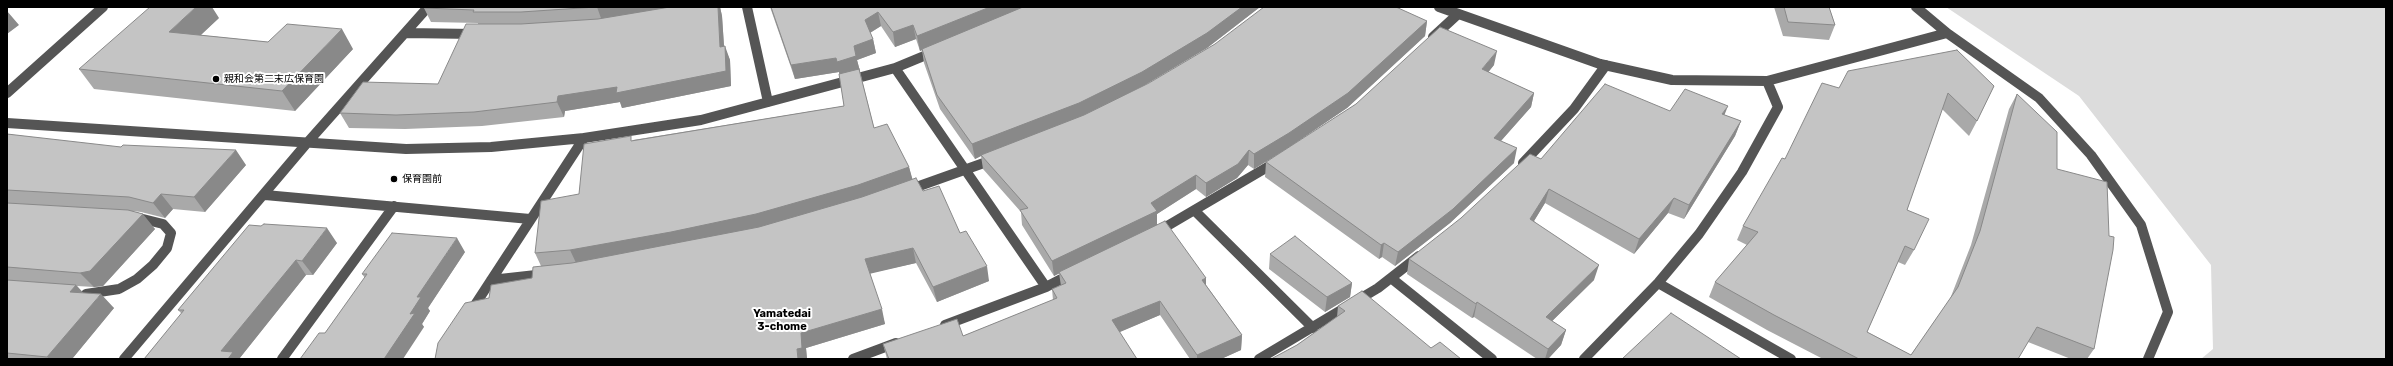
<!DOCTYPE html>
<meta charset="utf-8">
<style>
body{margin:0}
#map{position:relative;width:2393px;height:366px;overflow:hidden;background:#fff;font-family:Rubik,sans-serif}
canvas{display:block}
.frame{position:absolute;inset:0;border:8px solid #000;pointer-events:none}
</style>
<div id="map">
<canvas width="2393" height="366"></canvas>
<div class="frame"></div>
</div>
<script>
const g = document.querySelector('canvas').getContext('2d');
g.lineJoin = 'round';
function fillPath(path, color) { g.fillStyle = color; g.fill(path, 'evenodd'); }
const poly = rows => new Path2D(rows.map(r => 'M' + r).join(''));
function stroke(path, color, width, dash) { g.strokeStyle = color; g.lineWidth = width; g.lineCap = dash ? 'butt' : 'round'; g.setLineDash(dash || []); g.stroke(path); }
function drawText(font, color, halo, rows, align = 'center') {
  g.font = font + ' Rubik,"Noto Sans JP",sans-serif'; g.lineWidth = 4; g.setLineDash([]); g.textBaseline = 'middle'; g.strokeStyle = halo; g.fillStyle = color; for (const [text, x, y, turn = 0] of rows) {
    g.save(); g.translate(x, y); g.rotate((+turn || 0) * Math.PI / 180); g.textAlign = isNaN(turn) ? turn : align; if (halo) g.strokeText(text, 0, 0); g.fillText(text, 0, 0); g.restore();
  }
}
const green = poly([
 [1946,7,2386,7,2386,359,2201,359,2213,349,2211,265,2079,96]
]);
const minor = poly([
 [747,7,768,102],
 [1439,7,1600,64,1672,80,1767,81,1947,33],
 [1916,7,1947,33,2039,98,2091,155,2141,225,2168,312,2148,359],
 [406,33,475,34],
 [1433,37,1458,14],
 [895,68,1046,287],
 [7,93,103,7],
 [7,123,406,149,491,147,584,138,701,120,895,68,936,51],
 [1523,163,1574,109,1606,65],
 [908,190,995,159],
 [265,195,530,219],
 [1195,211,1313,328],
 [1157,232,1276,162],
 [1391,278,1492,359],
 [491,280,545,274],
 [1658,283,1791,359],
 [86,294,119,289,137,279,153,265,167,248,171,233,163,224,135,217],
 [471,311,584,138],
 [945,325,1046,287,1071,274],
 [124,359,307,143,428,7],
 [282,359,394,206],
 [853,359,896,343],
 [1259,359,1378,288,1419,256],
 [1584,359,1658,283,1699,234,1742,172,1778,107,1767,81]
]);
const wall = poly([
 [425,7,720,7,722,16,724,46,730,60,731,86,622,108,620,102,565,111,564,117,482,126,405,129,349,128,340,113,438,84,478,24,478,23,431,22,424,8],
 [770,7,1260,7,1207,48,1145,85,1427,21,1425,36,1347,108,1288,148,1254,169,1248,165,1237,178,1206,197,1196,189,1157,214,1157,225,1206,278,1206,285,1242,335,1241,350,1221,359,1190,359,1160,315,1119,332,1137,359,887,359,883,344,963,336,1053,300,1052,289,1061,286,1059,273,1054,276,1022,225,1021,212,983,169,981,156,975,159,940,109,924,63,922,50,920,51,916,39,895,47,881,26,870,33,873,39,876,53,857,60,874,128,909,167,912,179,960,233,989,281,937,302,916,263,870,273,885,324,806,348,807,359,435,359,489,298,532,278,541,266,535,253,579,194,633,140,844,106,839,72,795,79],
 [1774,7,1829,7,1835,25,1829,40,1783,36],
 [219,18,200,35,268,42,353,49,295,111,94,89,79,69],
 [1494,65,1488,72,1534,93,1531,107,1501,141,1514,163,1450,223,1395,266,1382,257,1379,259,1265,177,1266,162],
 [1994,86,1977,121,1969,136,1942,109,1907,210,1914,250,1905,265,1898,262,1867,332,1911,355,1950,299,1971,245,2009,109,2017,94,2057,169,2094,349,2087,359,2071,359,2028,342,2018,359,1823,359,1767,330,1709,297,1715,282,1747,245,1737,240,1743,226,1785,159,1839,88],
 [1670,111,1724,115,1741,121,1735,136,1684,219,1668,213,1634,254,1545,203,1534,221,1594,280,1552,321,1566,330,1561,345,1548,359,1537,359,1474,317,1472,318,1407,274,1409,259,1541,159],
 [7,134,246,165,205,212,173,209,165,218,141,212,133,211,155,229,103,286,94,287,77,286,83,293,114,308,72,359,7,359],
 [261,226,337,243,313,275,306,275,239,359,144,359,182,314,178,310],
 [465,252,428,308,430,311,422,324,424,327,325,333,365,278,362,274],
 [1270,254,1352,283,1350,297,1325,312,1269,269],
 [1338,306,1431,348,1297,345,1337,317]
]);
const shadedWall = poly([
 [196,7,212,7,219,18,183,52,169,32],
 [597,7,683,7,602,21],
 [718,7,720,7,722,16,725,61,720,47],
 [990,7,1024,7,1016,11,920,51,917,36],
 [1242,7,1260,7,1207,48,1143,86,1080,117,981,155,981,156,975,159,972,144],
 [7,11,19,25,7,34],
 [878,12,881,26,868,34,865,20],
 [1427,21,1425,36,1347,108,1288,148,1254,169,1254,154],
 [913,25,916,39,895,47,893,32],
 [342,29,353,49,295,111,282,91],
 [873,39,876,53,857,60,860,71,840,76,839,72,795,79,791,65,836,58,854,46],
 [725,46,730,60,731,86,622,108,620,102,565,111,564,117,557,102,558,96],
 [1497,51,1494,65,1479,84,1482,69],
 [1534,93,1531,107,1491,152,1494,138],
 [1728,106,1722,121,1722,114],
 [1741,121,1735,136,1684,219,1689,205],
 [1517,148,1514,163,1450,223,1395,266,1398,252],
 [236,150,246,165,205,212,194,197],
 [1249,150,1248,165,1237,178,1206,197,1206,183],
 [909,167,913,181,761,229,577,265,570,250],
 [1196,175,1196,189,1157,214,1157,226,1054,276,1052,261],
 [1549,189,1545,203,1526,234,1530,219],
 [161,194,173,209,165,218,153,203],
 [1674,198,1668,213,1634,254,1639,239],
 [143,214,155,229,103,286,94,287,80,273],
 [327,228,337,243,313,275,302,261],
 [457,238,465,252,428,308,430,311,422,324,424,327,403,359,384,359,417,297],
 [1384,243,1382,257,1379,259,1381,245],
 [913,248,916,263,869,274,865,259],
 [296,260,306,275,239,359,227,359,221,351],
 [1599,265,1594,280,1542,331,1546,317],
 [987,266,989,281,937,302,933,287],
 [1206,278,1206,293,1202,280],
 [1352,283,1350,297,1325,312,1327,297],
 [76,285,90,300,70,292],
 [101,294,114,308,72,359,49,359,47,357],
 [1160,301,1160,315,1113,335,1112,320],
 [1477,302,1474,317,1472,318,1476,304],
 [882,309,885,324,806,348,807,359,798,359,797,349,801,333],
 [1566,330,1561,345,1548,359,1545,359,1548,349],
 [1242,335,1241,350,1221,359,1197,359,1197,355]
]);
const building = poly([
 [150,7,196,7,169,32,268,42,287,24,342,29,282,91,79,69,150,7],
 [425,7,596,7,521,12,473,12,474,10,424,8,425,7],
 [670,7,718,7,720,47,725,46,726,71,616,93,617,87,558,96,557,102,474,112,396,115,340,113,363,82,438,84,466,24,521,24,598,19,670,7],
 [771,7,990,7,917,36,913,25,893,32,878,12,865,20,873,39,854,46,856,56,837,62,836,58,791,65,771,7],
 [1023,7,1242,7,1207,33,1142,72,1079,103,972,144,937,95,922,49,1023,7],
 [1264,7,1396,7,1427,21,1348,93,1289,133,1254,154,1249,150,1238,164,1206,183,1196,175,1151,203,1157,211,1052,261,1020,210,1028,208,981,155,1084,115,1149,83,1215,44,1264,7],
 [1784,7,1829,7,1835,25,1788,22,1784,7],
 [1440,27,1497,51,1482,69,1534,93,1494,138,1517,148,1453,209,1398,252,1384,243,1381,245,1266,162,1356,104,1440,27],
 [1957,50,1994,86,1977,121,1948,93,1907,210,1929,219,1914,250,1905,246,1867,332,1911,355,1958,287,1980,231,2017,94,2057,132,2057,169,2107,182,2109,236,2114,237,2113,250,2094,349,2037,327,2018,359,1859,359,1774,315,1715,282,1758,232,1743,226,1782,158,1785,159,1822,83,1839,88,1848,71,1957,50],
 [859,69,874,128,887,124,909,167,858,185,756,214,671,232,570,250,535,253,541,201,579,194,584,144,631,136,631,141,844,106,839,74,859,69],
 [1605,84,1670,111,1685,89,1728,106,1722,114,1741,121,1689,205,1674,198,1639,239,1549,189,1530,219,1599,265,1546,317,1566,330,1548,349,1477,302,1476,304,1409,259,1461,218,1530,154,1541,159,1605,84],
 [7,134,121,147,123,145,236,150,194,197,161,194,153,203,129,197,7,190,7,134],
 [916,178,923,191,939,186,960,233,966,231,987,266,933,287,913,248,865,259,882,309,801,333,802,348,797,349,798,359,435,359,438,343,465,303,489,298,491,285,532,278,533,267,572,263,759,227,862,197,916,178],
 [7,203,128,210,143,214,90,271,80,273,7,267,7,203],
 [1165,221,1206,278,1202,280,1242,335,1197,355,1160,301,1112,320,1137,359,889,359,883,344,957,319,963,336,1057,298,1052,289,1066,283,1059,272,1165,221],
 [264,224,327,228,302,261,296,260,221,351,233,352,228,359,144,359,184,310,178,310,249,225,261,226,264,224],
 [392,233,457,238,417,297,421,297,410,314,415,313,384,359,300,359,319,333,325,333,367,274,362,274,392,233],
 [1295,236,1352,283,1327,297,1270,254,1295,236],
 [7,280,76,285,70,292,101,294,47,357,7,353,7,280],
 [1362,291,1431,348,1440,342,1461,359,1271,359,1297,345,1345,311,1338,306,1362,291],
 [1671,313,1741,359,1622,359,1671,313]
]);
const markers = [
 [216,79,4,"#000"],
 [394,179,4,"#000"]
];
const poiNames = [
 ["親和会第二末広保育園",224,79],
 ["保育園前",402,179]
];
const neighbourhoodNames = [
 ["Yamatedai",782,314],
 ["3-chome",782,327]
];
fillPath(green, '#dcdcdc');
stroke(minor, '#555', 10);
fillPath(wall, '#a9a9a9');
fillPath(shadedWall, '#898989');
fillPath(building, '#c4c4c4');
stroke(building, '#898989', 1);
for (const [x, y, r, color] of markers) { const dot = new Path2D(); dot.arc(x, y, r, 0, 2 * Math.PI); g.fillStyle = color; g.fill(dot); stroke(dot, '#fff', 1.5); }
drawText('10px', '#000', '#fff', poiNames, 'left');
drawText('bold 11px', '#000', '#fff', neighbourhoodNames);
</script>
